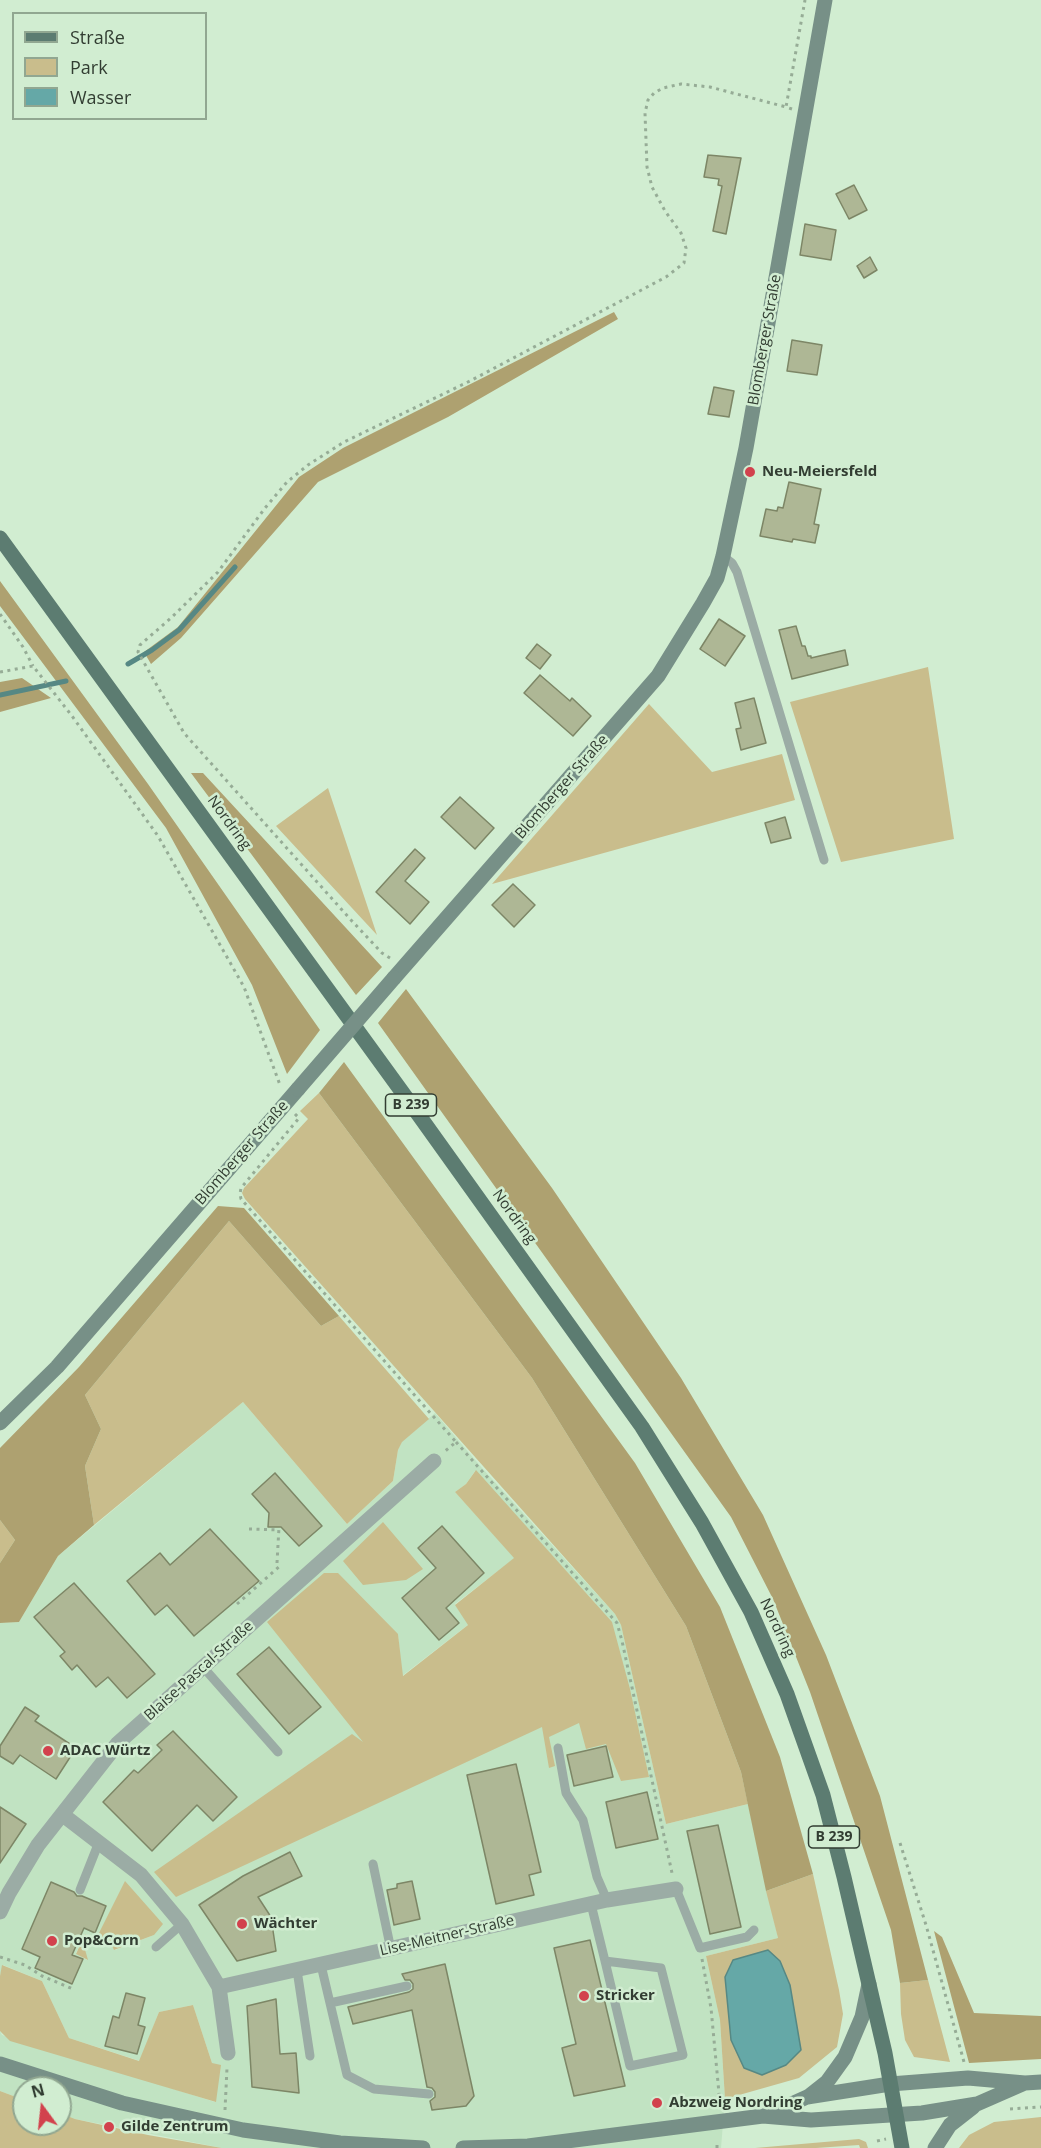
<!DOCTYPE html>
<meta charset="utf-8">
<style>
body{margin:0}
#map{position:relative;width:1041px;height:2148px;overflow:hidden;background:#d1edd1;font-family:"Open Sans",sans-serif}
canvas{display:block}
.legend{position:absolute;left:12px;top:12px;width:195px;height:108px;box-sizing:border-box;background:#d1edd1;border:2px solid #91a791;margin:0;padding:8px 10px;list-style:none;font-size:18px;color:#323d32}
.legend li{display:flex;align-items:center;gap:12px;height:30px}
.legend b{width:30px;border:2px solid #91a791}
.north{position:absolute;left:12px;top:2076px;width:60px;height:60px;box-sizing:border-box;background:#d1edd1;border:2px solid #91a791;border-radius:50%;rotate:345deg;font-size:16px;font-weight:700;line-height:24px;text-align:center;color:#323d32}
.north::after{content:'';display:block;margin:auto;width:21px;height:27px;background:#d2424d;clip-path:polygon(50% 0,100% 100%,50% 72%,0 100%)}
</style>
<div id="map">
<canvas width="1041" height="2148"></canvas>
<ul class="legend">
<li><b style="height:8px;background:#5c7c71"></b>Straße</li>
<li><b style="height:16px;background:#c9bd8c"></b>Park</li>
<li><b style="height:16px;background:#65a8a7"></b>Wasser</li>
</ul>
<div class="north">N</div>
</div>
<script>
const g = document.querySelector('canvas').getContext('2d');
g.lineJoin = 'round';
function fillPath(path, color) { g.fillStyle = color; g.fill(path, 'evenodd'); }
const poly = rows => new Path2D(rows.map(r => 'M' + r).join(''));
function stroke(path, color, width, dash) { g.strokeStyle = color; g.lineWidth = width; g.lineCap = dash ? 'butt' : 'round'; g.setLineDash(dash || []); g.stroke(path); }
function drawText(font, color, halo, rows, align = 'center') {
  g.font = font + ' "Open Sans",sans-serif'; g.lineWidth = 5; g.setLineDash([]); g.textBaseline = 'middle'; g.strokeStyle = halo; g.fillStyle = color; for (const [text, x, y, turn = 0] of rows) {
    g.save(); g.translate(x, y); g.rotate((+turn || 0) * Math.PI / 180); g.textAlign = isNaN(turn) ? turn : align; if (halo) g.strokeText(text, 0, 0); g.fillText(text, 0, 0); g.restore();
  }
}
const built = poly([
 [243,1402,347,1524,393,1481,398,1450,402,1441,435,1413,482,1468,615,1614,621,1625,666,1824,748,1804,778,1938,706,1956,720,2020,725,2099,721,2148,222,2148,75,2119,60,2113,60,2088,24,2088,24,2100,0,2091,0,2031,2,2035,215,2102,212,2063,193,2005,159,2012,140,2061,69,2038,42,1981,3,1965,0,1976,0,1623,19,1622,58,1556],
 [475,1471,596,1604,366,1746,398,1634,402,1676,469,1624,455,1604,515,1558,455,1492,466,1484],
 [85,1935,95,1939,154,1935,115,1950,109,1939,84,1946,87,1960,76,1953]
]);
const green = poly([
 [928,667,954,839,841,862,790,702],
 [649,704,712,772,782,754,795,800,492,884],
 [328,788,377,935,276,826],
 [319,1093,532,1378,686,1626,741,1772,748,1804,666,1824,621,1625,615,1614,245,1199,242,1193,244,1188,308,1119,300,1111],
 [229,1221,321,1326,339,1316,429,1419,402,1442,398,1450,393,1481,347,1524,243,1402,94,1525,85,1466,101,1429,85,1395],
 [476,1470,612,1622,630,1689,649,1777,621,1781,606,1744,586,1749,579,1723,549,1737,555,1766,549,1768,542,1727,176,1897,154,1872,352,1734,363,1742,267,1622,324,1573,338,1573,398,1634,403,1676,468,1625,455,1605,514,1558,455,1492,466,1484],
 [0,1520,15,1540,0,1563],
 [383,1522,423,1569,406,1580,363,1585,343,1561],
 [813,1874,839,1990,843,2014,837,2047,799,2078,725,2099,720,2020,706,1956,778,1938,766,1891],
 [125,1881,163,1924,154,1935,114,1950,109,1939,84,1946,88,1960,76,1954,85,1934,96,1939],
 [2,1965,42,1981,69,2038,139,2061,159,2012,193,2005,212,2063,221,2065,216,2102,10,2041,0,2031,0,1976],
 [928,1980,950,2062,914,2057,905,2040,901,2014,900,1983],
 [0,2091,24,2100,24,2124,60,2124,60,2113,75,2119,148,2135,222,2148,0,2148],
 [1041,2117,1041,2148,959,2148,969,2135,994,2122],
 [859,2139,866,2142,868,2148,860,2148,859,2145,816,2148,755,2148]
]);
const forest = poly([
 [614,312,618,319,448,417,318,482,181,638,151,664,144,652,178,627,299,477,343,448],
 [0,581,148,784,320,1030,287,1074,252,985,166,828,0,606],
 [22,678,51,698,0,712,0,682],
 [191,773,203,773,382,967,356,995],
 [406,989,552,1188,681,1378,763,1515,826,1655,880,1796,928,1980,900,1983,891,1930,810,1692,773,1599,731,1517,378,1023],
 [344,1062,635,1463,720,1607,780,1757,813,1874,766,1891,741,1772,686,1626,532,1378,319,1093],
 [218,1206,244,1208,339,1316,321,1326,229,1221,85,1395,101,1429,85,1466,94,1525,58,1556,19,1622,0,1623,0,1563,15,1540,0,1520,0,1448,79,1367],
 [934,1931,942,1937,974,2013,1041,2016,1041,2059,969,2063]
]);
const water = poly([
 [768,1950,780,1961,790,1985,801,2050,786,2065,762,2075,744,2068,731,2040,725,1977,733,1960,768,1950]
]);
const stream = poly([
 [128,664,152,650,179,630,235,567],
 [0,695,66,681]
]);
const building = poly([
 [708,155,741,158,726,234,713,231,722,186,718,185,719,179,704,177,708,155],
 [854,185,867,210,849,219,836,194,854,185],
 [805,224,836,230,831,260,800,255,805,224],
 [870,257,877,270,864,278,857,266,870,257],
 [792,340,822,345,817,375,787,371,792,340],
 [714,387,734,391,729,417,708,414,714,387],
 [789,482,821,489,814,524,819,525,815,543,793,539,792,542,760,536,766,509,777,511,778,507,783,508,789,482],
 [719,619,745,636,725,666,700,649,719,619],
 [796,626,802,646,805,646,808,656,811,656,811,658,845,650,848,665,792,679,779,630,796,626],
 [537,644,551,655,540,669,526,658,537,644],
 [540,675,570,701,572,698,591,716,573,736,524,693,540,675],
 [754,698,766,743,741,750,736,729,741,728,735,703,754,698],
 [460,797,494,828,475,849,441,817,460,797],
 [785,817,791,838,771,843,765,823,785,817],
 [415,849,425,858,405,881,429,902,410,924,376,892,415,849],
 [513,884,535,905,514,927,492,905,513,884],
 [275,1473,322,1526,299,1546,281,1527,268,1527,269,1513,252,1494,275,1473],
 [442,1526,484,1573,446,1608,459,1623,439,1640,402,1598,436,1568,418,1548,442,1526],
 [210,1529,259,1581,194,1636,167,1605,155,1615,127,1581,160,1553,170,1565,210,1529],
 [74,1583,155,1674,127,1698,108,1677,96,1687,77,1665,72,1670,60,1656,65,1652,34,1617,74,1583],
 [269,1647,321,1707,289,1734,237,1674,269,1647],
 [25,1707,39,1716,35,1721,76,1748,56,1779,20,1755,13,1764,0,1756,0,1746,25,1707],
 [173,1731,237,1797,213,1821,197,1805,152,1851,103,1802,134,1770,138,1773,162,1750,157,1745,173,1731],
 [606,1746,613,1777,574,1786,567,1755,606,1746],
 [516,1764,541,1872,529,1875,534,1895,496,1904,467,1775,516,1764],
 [647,1792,658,1839,616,1848,606,1802,647,1792],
 [0,1807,26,1824,0,1863,0,1807],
 [718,1825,741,1927,710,1934,687,1831,718,1825],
 [290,1852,302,1876,258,1897,271,1917,276,1951,237,1961,199,1905,243,1876,290,1852],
 [412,1881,420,1919,394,1925,387,1890,397,1888,397,1884,412,1881],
 [51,1882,74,1892,77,1896,82,1896,106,1906,95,1933,84,1928,72,1955,83,1959,72,1984,35,1968,40,1957,22,1949,51,1882],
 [590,1940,625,2086,574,2096,562,2048,576,2044,554,1948,590,1940],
 [445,1964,474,2096,466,2106,432,2110,430,2101,435,2097,435,2092,432,2088,427,2087,412,2010,353,2024,348,2007,409,1992,413,1989,413,1984,410,1980,405,1980,402,1974,445,1964],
 [126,1993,145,1998,138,2025,145,2027,137,2054,105,2046,113,2016,119,2018,126,1993],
 [276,1999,280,2054,296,2053,299,2093,252,2087,247,2006,276,1999]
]);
const path = poly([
 [792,109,786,107,805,0],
 [0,614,23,647,33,666],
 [0,672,33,666,72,716,158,836,244,987,280,1085],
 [390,958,382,953,351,920,184,733,138,652,140,645,171,618,218,572,265,508,287,482,308,465,344,442,470,381,666,277,684,263,686,248,681,233,665,211,652,187,647,167,645,113,648,100,654,93,663,88,681,84,710,87,786,107],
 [295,1114,299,1118,241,1188,240,1194,241,1199,456,1442,444,1452],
 [456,1442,617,1623,622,1641,672,1873],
 [249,1529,279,1530],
 [277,1563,279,1527],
 [237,1604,280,1566],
 [900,1843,926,1925,964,2062],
 [0,1957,25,1965,42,1976,73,1989],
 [702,1959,711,2008,720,2104],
 [1010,2109,1041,2107],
 [225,2110,227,2068],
 [877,2141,886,2139],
 [717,2148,717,2142]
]);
const lane = poly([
 [723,556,732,563,737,572,824,860],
 [203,1667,278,1752],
 [558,1748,566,1793,583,1820,597,1877,607,1900],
 [373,1864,391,1950],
 [676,1889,700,1948,747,1937,754,1930],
 [80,1890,99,1842],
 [591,1904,605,1961,630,2066,683,2055,661,1968,605,1961],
 [156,1947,182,1924],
 [321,1965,347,2075,374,2089,429,2094],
 [297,1970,310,2056],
 [330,2003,407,1986]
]);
const street = poly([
 [63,1815,141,1875,182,1924,219,1987,228,2053],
 [0,1912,9,1893,38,1845,118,1743,434,1461],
 [219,1987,607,1900,676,1889]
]);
const secondary = poly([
 [394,978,658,676,703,603,717,578,723,556,746,448,825,0],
 [0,1423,57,1367,298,1089],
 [0,2064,122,2103,243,2130,340,2143,423,2148],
 [808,2097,827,2082,845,2057,862,2017,869,1984],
 [767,2115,807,2097,890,2084,968,2078,1025,2083,1041,2082],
 [463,2148,528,2146,763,2116,811,2120,922,2113,977,2104,1025,2083],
 [935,2148,950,2125,973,2107]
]);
const primary = poly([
 [0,538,413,1107,642,1427,702,1523,751,1612,787,1694,823,1795,844,1877,885,2053,902,2148]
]);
const secondaryBridge = poly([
 [298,1089,394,978]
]);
const markers = [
 [750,472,6,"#d2424d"],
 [48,1751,6,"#d2424d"],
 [242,1924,6,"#d2424d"],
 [52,1941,6,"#d2424d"],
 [584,1996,6,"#d2424d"],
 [657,2103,6,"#d2424d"],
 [109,2127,6,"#d2424d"]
];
const shields = [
 [411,1105,51],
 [834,1837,51]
];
const shieldNames = [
 ["B 239",411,1105],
 ["B 239",834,1837]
];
const streetNames = [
 ["Blomberger Straße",765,340,-80],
 ["Blomberger Straße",562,787,-49],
 ["Nordring",229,823,54],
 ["Blomberger Straße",242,1153,-49],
 ["Nordring",514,1217,54],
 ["Nordring",777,1628,65],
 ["Blaise-Pascal-Straße",199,1671,-42],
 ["Lise-Meitner-Straße",447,1936,-13]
];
const poiNames = [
 ["Neu-Meiersfeld",762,472],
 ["ADAC Würtz",60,1751],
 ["Wächter",254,1924],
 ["Pop&Corn",64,1941],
 ["Stricker",596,1996],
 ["Abzweig Nordring",669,2103],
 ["Gilde Zentrum",121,2127]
];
fillPath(built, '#c1e3c2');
fillPath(green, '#c9bd8c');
fillPath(forest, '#aea170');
fillPath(water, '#65a8a7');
stroke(water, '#568884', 1.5);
stroke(stream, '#568884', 5);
fillPath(building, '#aeb795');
stroke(building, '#7d8666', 1.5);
stroke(path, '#96ac96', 3, [3, 4.5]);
stroke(lane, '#9baca5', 9);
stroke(street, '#9baca5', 15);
stroke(secondary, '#779087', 15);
stroke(primary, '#5c7c71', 15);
stroke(secondaryBridge, '#779087', 15);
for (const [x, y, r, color] of markers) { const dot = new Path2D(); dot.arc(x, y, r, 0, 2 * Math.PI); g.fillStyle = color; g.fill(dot); stroke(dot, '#d1edd1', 2); }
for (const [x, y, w] of shields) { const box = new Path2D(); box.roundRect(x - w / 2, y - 11, w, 22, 4.5); g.fillStyle = '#d1edd1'; g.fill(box); stroke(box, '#323d32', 1.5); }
drawText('bold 14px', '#323d32', null, shieldNames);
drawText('15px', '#323d32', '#d1edd1', streetNames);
drawText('bold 15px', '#323d32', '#d1edd1', poiNames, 'left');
</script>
